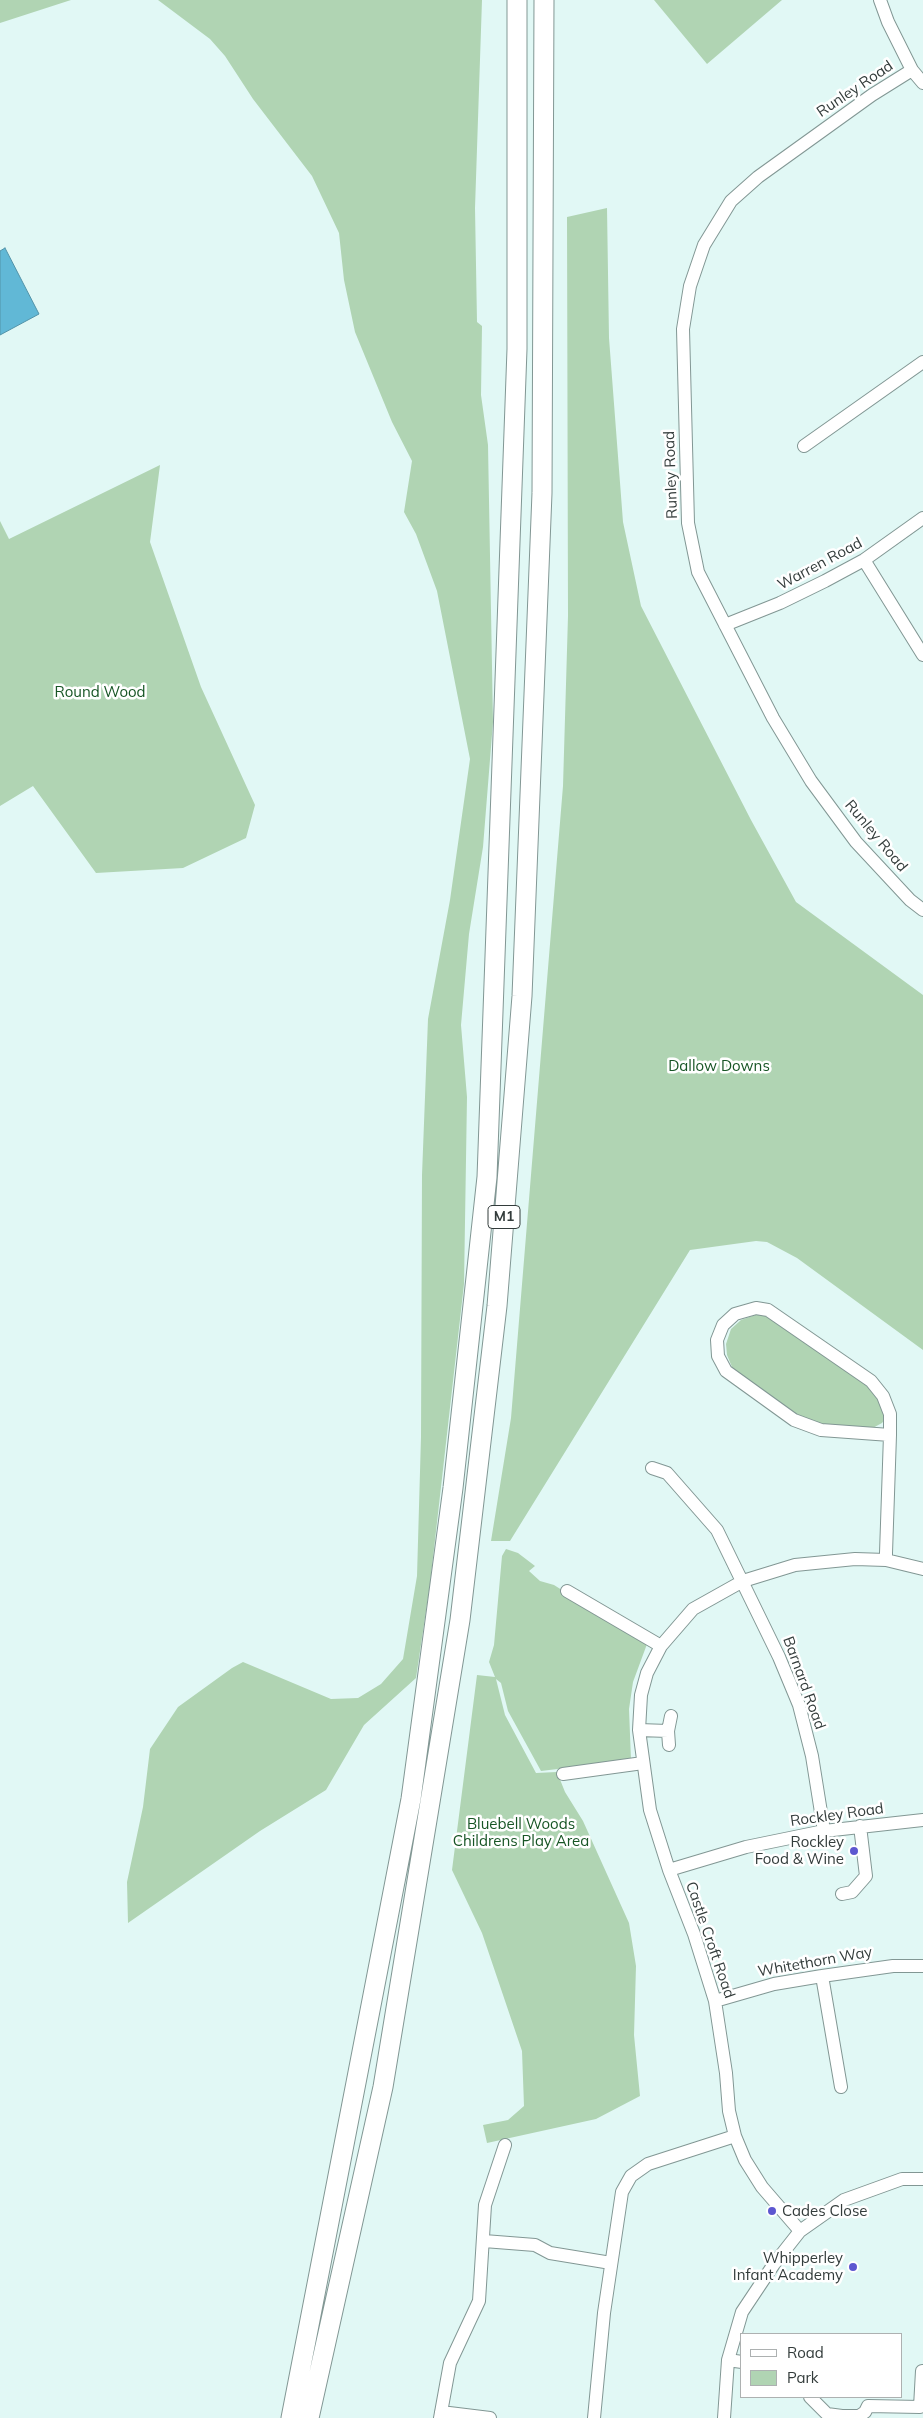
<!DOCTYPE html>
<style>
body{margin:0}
#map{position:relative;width:923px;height:2418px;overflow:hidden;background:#e1f8f5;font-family:Mulish,sans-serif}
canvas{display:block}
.legend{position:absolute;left:740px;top:2333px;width:162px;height:65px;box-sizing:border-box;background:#fff;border:1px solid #adb1b1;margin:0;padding:6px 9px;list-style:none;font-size:15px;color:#333c3b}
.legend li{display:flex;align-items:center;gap:10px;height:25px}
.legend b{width:25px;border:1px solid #adb1b1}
</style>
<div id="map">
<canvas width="923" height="2418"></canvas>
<ul class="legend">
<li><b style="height:6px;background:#fff"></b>Road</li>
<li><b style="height:14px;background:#b0d4b3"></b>Park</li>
</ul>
</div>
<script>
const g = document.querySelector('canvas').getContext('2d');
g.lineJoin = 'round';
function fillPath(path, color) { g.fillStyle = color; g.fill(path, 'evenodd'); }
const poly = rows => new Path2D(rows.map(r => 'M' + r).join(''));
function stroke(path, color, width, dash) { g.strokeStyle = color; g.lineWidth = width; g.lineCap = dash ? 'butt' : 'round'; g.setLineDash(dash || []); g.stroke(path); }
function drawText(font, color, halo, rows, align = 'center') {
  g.font = font + ' Mulish,sans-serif'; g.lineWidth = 5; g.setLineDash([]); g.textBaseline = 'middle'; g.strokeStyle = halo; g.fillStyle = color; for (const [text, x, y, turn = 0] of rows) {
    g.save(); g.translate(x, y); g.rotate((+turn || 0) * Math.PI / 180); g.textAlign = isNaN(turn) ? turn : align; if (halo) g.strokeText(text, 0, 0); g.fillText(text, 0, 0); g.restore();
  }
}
const green = poly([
 [0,0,71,0,0,23],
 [158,0,482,0,475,208,477,322,482,326,481,395,488,445,493,722,483,847,469,934,461,1025,467,1097,464,1284,430,1584,416,1678,364,1725,326,1790,260,1831,128,1923,127,1882,143,1807,150,1749,178,1707,232,1668,243,1662,331,1699,358,1698,381,1684,403,1659,417,1576,421,1437,422,1175,428,1019,450,900,470,759,437,591,416,534,404,512,412,461,392,422,355,332,344,280,339,233,312,176,253,99,225,56,210,39],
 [654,0,782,0,707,64],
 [607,208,609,338,623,522,641,606,751,820,796,902,923,995,923,1350,797,1258,767,1242,756,1241,690,1250,510,1541,491,1541,511,1418,563,786,568,616,567,217],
 [160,465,150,542,201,687,255,805,246,838,183,868,96,873,33,786,0,806,0,521,9,539],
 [761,1313,861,1377,878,1395,886,1418,882,1423,869,1430,832,1427,807,1419,790,1411,743,1380,732,1367,727,1355,726,1344,731,1329,741,1320],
 [506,1549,518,1553,535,1566,529,1571,540,1581,554,1585,647,1644,633,1682,629,1709,631,1760,541,1771,508,1711,501,1683,496,1679,505,1715,536,1773,557,1772,565,1792,583,1821,629,1923,636,1966,634,2035,640,2096,596,2119,487,2143,483,2125,508,2120,524,2106,522,2051,482,1933,452,1870,477,1675,495,1677,489,1662,494,1645,502,1556]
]);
const water = poly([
 [5,248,39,314,0,335,0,251,5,248]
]);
const minor = poly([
 [880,0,888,22,912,70,923,83],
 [912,70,872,95,758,177,731,201,704,245,690,286,683,329,688,523,698,572,773,718,811,781,856,842,910,900,923,910],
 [804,446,923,362],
 [864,560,923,655],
 [725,625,780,603,825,581,864,560,923,518],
 [652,1468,667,1473,717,1530,779,1657,799,1705,812,1756,824,1831],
 [886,1560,886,1553,890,1435,890,1414,883,1396,871,1381,768,1310,756,1308,735,1314,723,1325,717,1340,718,1356,726,1371,794,1420,821,1430,890,1435],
 [567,1591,661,1646],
 [639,1730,668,1731],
 [669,1745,668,1731,671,1716],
 [563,1774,643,1763],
 [669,1870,746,1847,824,1831,923,1820],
 [842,1894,852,1892,866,1876,860,1826],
 [822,1976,841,2087],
 [715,2001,774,1984,822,1976,893,1966,923,1966],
 [800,2231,762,2187,745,2160,735,2136,729,2111,726,2073,715,2001,694,1934,669,1870,650,1810,639,1730,641,1695,647,1673,661,1646,693,1609,743,1581,795,1565,855,1559,886,1560,923,1569],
 [484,2241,535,2245,550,2253,611,2263],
 [728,2360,742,2362],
 [810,2397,827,2414,842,2416,859,2416,865,2412,868,2406,920,2407,922,2371],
 [441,2412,490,2418],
 [440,2418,450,2363,479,2301,485,2205,505,2145],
 [594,2418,604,2313,622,2192,631,2176,648,2164,735,2136],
 [724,2418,728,2360,742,2312,774,2264,800,2231,844,2200,902,2179,923,2179]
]);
const highway = poly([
 [291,2418,411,1799,453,1488,487,1177,517,349,517,0],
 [309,2418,383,2087,460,1620,497,1306,522,996,542,493,544,0]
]);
const markers = [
 [854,1851,5,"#5d57d0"],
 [772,2211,5,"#5d57d0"],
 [853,2267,5,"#5d57d0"]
];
const shields = [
 [504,1217,32]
];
const shieldNames = [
 ["M1",504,1217]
];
const streetNames = [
 ["Runley Road",855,89,-34],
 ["Runley Road",671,475,-92],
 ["Warren Road",820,564,-28],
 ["Runley Road",876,836,50],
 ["Barnard Road",804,1683,70],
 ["Rockley Road",837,1815,-8],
 ["Castle Croft Road",710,1940,71],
 ["Whitethorn Way",815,1962,-10]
];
const parkNames = [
 ["Round Wood",100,692],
 ["Dallow Downs",719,1066],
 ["Bluebell Woods",521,1824],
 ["Childrens Play Area",521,1841]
];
const poiNames = [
 ["Rockley",844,1842],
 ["Food & Wine",844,1859],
 ["Cades Close",782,2211,"left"],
 ["Whipperley",843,2258],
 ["Infant Academy",843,2275]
];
fillPath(green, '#b0d4b3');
fillPath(water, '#61b8d6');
stroke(water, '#5393a8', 1);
stroke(minor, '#829794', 14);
stroke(highway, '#829794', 21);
stroke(minor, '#fff', 12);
stroke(highway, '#fff', 19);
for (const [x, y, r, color] of markers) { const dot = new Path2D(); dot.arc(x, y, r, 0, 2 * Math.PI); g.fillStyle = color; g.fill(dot); stroke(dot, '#fff', 2); }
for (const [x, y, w] of shields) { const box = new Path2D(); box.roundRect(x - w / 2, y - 11.5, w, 23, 4); g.fillStyle = '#fff'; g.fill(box); stroke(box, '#333c3b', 1); }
drawText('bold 14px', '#333c3b', null, shieldNames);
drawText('15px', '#333c3b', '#fff', streetNames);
drawText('15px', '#175525', '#fff', parkNames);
drawText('15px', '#333c3b', '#fff', poiNames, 'right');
</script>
